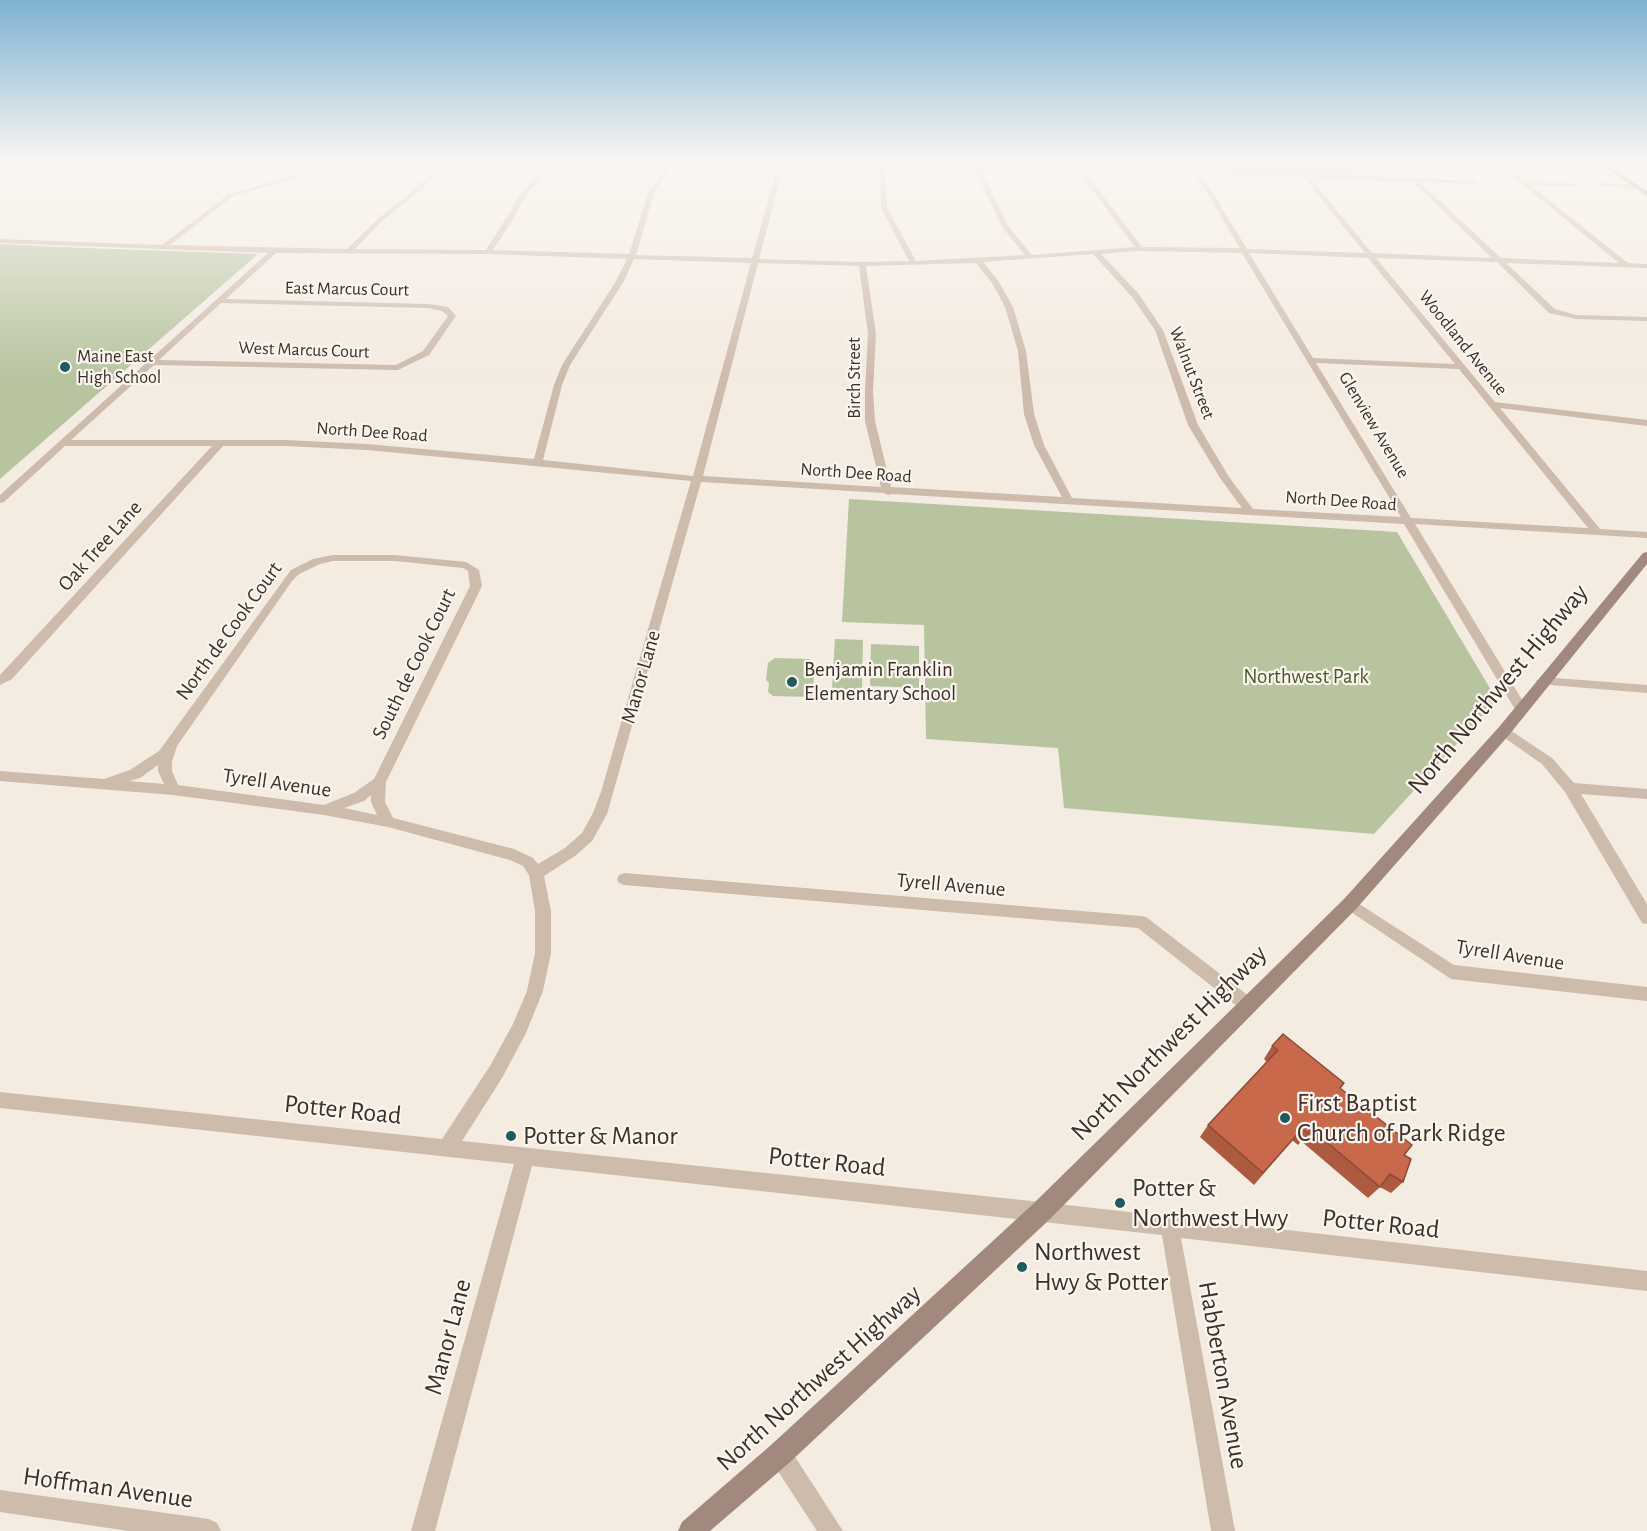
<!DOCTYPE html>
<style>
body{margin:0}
canvas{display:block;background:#f4ebe1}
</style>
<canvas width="1647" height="1531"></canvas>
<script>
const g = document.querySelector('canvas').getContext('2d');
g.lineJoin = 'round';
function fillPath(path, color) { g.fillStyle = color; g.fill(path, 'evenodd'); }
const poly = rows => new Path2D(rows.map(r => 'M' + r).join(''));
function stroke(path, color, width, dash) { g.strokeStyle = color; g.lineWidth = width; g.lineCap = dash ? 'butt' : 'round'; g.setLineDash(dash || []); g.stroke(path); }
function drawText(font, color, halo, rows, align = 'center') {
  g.font = font + ' "Alegreya Sans",sans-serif'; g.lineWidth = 4.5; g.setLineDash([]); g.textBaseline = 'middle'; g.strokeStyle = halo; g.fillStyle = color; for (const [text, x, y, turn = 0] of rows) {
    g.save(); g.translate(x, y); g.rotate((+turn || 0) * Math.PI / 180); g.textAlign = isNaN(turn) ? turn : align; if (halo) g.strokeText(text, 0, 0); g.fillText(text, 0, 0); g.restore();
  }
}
const green = poly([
 [1196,164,1345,164,1356,176,1253,172,1255,176,1237,175,1234,171,1202,170],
 [0,244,85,248,258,254,0,479],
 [849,499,1397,532,1497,700,1374,834,1064,808,1058,748,926,739,924,625,842,622],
 [835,639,863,640,862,690,832,689],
 [871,644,919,646,919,688,870,686],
 [775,658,810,659,815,665,812,697,773,696,768,692,769,683,766,680,768,663]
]);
const street = poly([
 [311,164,318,164,296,178,233,196,170,245,347,249,378,219,420,185,439,164,445,164,424,187,382,221,355,249,486,250,522,192,547,164,553,164,527,194,512,221,493,250,629,254,648,193,667,164,673,164,654,193,636,255,752,258,778,164,784,164,759,259,862,262,909,261,881,208,879,164,885,164,887,208,916,261,1025,255,1002,227,972,164,978,164,1008,226,1032,255,1135,247,1073,164,1079,164,1142,247,1240,248,1189,164,1195,164,1199,170,1234,173,1231,175,1201,174,1247,249,1365,253,1303,177,1256,174,1259,172,1409,178,1395,164,1401,164,1416,178,1476,181,1474,184,1420,182,1501,258,1619,263,1497,164,1503,164,1525,181,1579,184,1577,187,1530,185,1628,263,1647,264,1647,268,1506,263,1555,309,1576,315,1647,317,1647,321,1576,319,1549,313,1497,262,1376,258,1495,402,1647,420,1647,426,1500,408,1600,529,1647,532,1647,538,1415,524,1527,708,1526,711,1516,711,1404,524,892,494,888,495,884,493,701,482,607,814,592,841,575,856,544,876,551,911,551,953,543,991,526,1033,502,1078,462,1141,1041,1202,1647,1271,1647,1291,1181,1238,1235,1531,1211,1531,1162,1235,532,1166,435,1531,411,1531,514,1164,0,1108,0,1092,442,1139,490,1066,513,1024,527,991,535,953,535,911,529,875,523,866,510,860,388,827,324,815,173,795,0,781,0,771,104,779,130,770,159,751,291,570,313,559,333,555,395,555,466,562,479,570,482,586,386,782,385,802,393,818,514,849,533,858,538,864,565,848,582,833,593,813,601,792,691,481,367,450,286,446,223,446,12,679,0,685,0,675,212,446,65,446,4,502,0,503,0,495,268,253,0,243,0,239,162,245,229,194,292,176,311,164],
 [1310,178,1413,182,1492,258,1372,253,1310,178],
 [1140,251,1242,253,1401,517,1253,509,1229,477,1198,425,1163,330,1138,293,1101,254,1140,251],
 [276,253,488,254,627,259,616,281,562,365,554,385,534,459,367,444,286,440,71,440,154,365,398,370,429,355,456,316,448,307,428,304,226,299,276,253],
 [1249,253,1368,258,1455,364,1313,358,1249,253],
 [1093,254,1132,297,1155,330,1188,425,1220,478,1242,508,1072,498,1044,445,1034,414,1026,351,1013,307,999,282,983,262,1093,254],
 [634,259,751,263,693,476,543,460,562,385,570,365,624,281,634,259],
 [758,263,859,266,868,334,865,391,865,421,881,487,703,476,758,263],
 [976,263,992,283,1005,307,1018,351,1024,414,1034,445,1062,497,891,487,875,421,873,391,876,334,866,266,976,263],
 [221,303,428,308,442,311,448,316,423,351,396,365,159,360,221,303],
 [1316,363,1459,369,1588,528,1411,518,1316,363],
 [333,561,395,561,463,568,468,571,470,586,374,779,354,793,324,805,178,785,172,771,172,762,177,746,292,581,299,574,320,564,333,561],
 [158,765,158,771,164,784,129,781,140,778,158,765],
 [371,795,371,802,377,815,344,808,364,801,371,795],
 [1601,183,1636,185,1639,187,1636,189,1599,186,1601,183],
 [1542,677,1647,685,1647,693,1538,684,1536,681,1542,677],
 [1504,726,1552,758,1574,783,1647,789,1647,799,1581,794,1647,904,1647,924,1642,923,1565,792,1542,764,1499,734,1497,731,1504,726],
 [624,873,1141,916,1146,917,1254,1000,1256,1005,1254,1010,1248,1012,1242,1010,1138,928,624,885,619,883,617,879,619,875,624,873],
 [1350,898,1454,965,1647,987,1647,1001,1451,979,1345,908,1342,904,1345,900,1350,898],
 [780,1443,788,1446,843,1531,817,1531,772,1462,769,1454,772,1446,780,1443],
 [0,1490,209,1519,217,1523,221,1531,129,1531,0,1512,0,1490]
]);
const secondary = poly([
 [1599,164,1606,164,1647,191,1647,196,1599,164],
 [1647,552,1647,564,1509,735,1356,909,1049,1220,789,1463,710,1531,678,1531,682,1522,771,1445,1033,1204,1344,899,1499,727,1643,553,1647,552]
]);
const wall = poly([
 [1272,1046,1340,1088,1404,1155,1403,1182,1391,1193,1380,1187,1368,1198,1301,1141,1298,1145,1292,1140,1254,1185,1200,1137,1208,1125,1267,1062,1264,1059]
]);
const building = poly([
 [1283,1034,1344,1083,1340,1088,1412,1145,1404,1155,1411,1159,1403,1182,1390,1174,1380,1187,1311,1129,1308,1133,1302,1129,1263,1173,1208,1125,1278,1050,1272,1046,1283,1034]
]);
const markers = [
 [65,367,6,"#1f5a5e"],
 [792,682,6,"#1f5a5e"],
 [1285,1118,6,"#1f5a5e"],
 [511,1136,6,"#1f5a5e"],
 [1120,1203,6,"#1f5a5e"],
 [1022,1267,6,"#1f5a5e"]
];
const farStreetnames = [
 ["East Marcus Court",347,289,1],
 ["Woodland Avenue",1463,343,51],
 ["West Marcus Court",304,350,2],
 ["Walnut Street",1192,373,69],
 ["Birch Street",855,378,-90],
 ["Glenview Avenue",1374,425,59],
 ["North Dee Road",372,432,4],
 ["North Dee Road",856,473,4],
 ["North Dee Road",1341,501,4]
];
const farPoinames = [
 ["Maine East",77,357],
 ["High School",77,378]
];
const streetNames = [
 ["Oak Tree Lane",100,546,-48],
 ["North de Cook Court",229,631,-54],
 ["South de Cook Court",414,664,-64],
 ["Manor Lane",641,677,-74],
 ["Tyrell Avenue",277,783,8],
 ["Tyrell Avenue",951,885,5],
 ["Tyrell Avenue",1510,955,9]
];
const poiNames = [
 ["Benjamin Franklin",804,670],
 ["Elementary School",804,694]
];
const parkNames = [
 ["Northwest Park",1306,677]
];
const nearStreetnames = [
 ["North Northwest Highway",1498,689,-50],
 ["North Northwest Highway",1169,1043,-45],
 ["Potter Road",343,1110,6],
 ["Potter Road",827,1162,6],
 ["Potter Road",1381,1224,6],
 ["Manor Lane",448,1337,-75],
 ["Habberton Avenue",1223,1375,80],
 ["North Northwest Highway",819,1378,-42],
 ["Hoffman Avenue",108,1488,8]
];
const nearPoinames = [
 ["First Baptist",1297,1103],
 ["Church of Park Ridge",1297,1133],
 ["Potter & Manor",523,1136],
 ["Potter &",1132,1188],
 ["Northwest Hwy",1132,1218],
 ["Northwest",1034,1252],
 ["Hwy & Potter",1034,1282]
];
fillPath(green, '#b8c4a0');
fillPath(street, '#cdbbac');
fillPath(secondary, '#a18a7d');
fillPath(wall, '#ac5a40');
fillPath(building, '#c8694b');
stroke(building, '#8c4a34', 1.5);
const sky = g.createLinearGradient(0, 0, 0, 378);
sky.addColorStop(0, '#7eb2d2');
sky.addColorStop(0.43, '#faf6f2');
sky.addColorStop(1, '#faf6f200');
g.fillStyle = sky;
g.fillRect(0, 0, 1647, 378);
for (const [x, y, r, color] of markers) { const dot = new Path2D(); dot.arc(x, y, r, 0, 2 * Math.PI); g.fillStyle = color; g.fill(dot); stroke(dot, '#fbf5ee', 2); }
drawText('18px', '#3b302b', '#fbf5ee', farStreetnames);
drawText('18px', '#3b302b', '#fbf5ee', farPoinames, 'left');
drawText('21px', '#3b302b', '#fbf5ee', streetNames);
drawText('21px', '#3b302b', '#fbf5ee', poiNames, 'left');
drawText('21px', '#4a5a2e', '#fbf5ee', parkNames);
drawText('26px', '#3b302b', '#fbf5ee', nearStreetnames);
drawText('26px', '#3b302b', '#fbf5ee', nearPoinames, 'left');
</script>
